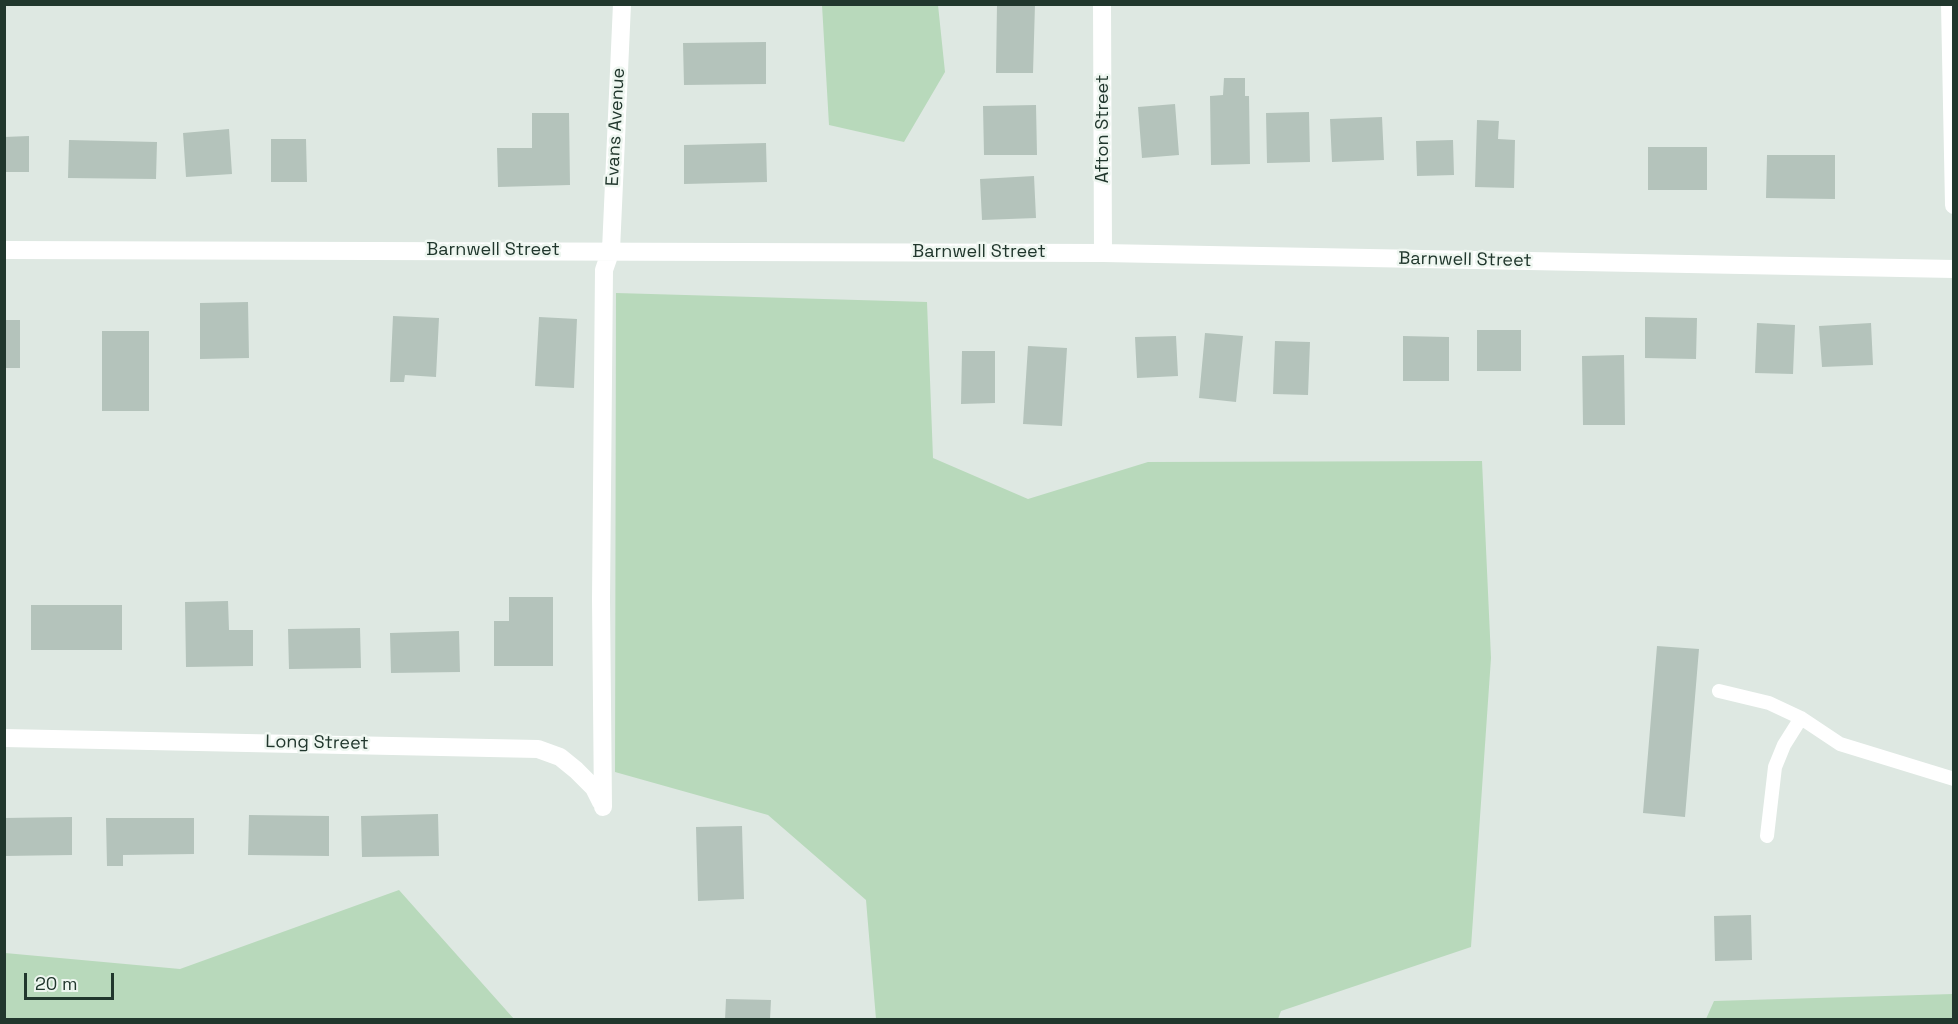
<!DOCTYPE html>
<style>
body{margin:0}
#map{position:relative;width:1958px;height:1024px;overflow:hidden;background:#dee8e2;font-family:"Space Grotesk",sans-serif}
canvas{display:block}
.frame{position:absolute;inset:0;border:6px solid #21372d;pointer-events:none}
.scale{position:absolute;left:24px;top:973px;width:90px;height:27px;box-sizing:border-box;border:3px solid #21372d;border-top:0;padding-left:8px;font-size:18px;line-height:21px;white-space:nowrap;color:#21372d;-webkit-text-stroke:4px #eef6f0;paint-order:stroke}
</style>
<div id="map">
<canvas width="1958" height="1024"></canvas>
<div class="frame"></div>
<div class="scale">20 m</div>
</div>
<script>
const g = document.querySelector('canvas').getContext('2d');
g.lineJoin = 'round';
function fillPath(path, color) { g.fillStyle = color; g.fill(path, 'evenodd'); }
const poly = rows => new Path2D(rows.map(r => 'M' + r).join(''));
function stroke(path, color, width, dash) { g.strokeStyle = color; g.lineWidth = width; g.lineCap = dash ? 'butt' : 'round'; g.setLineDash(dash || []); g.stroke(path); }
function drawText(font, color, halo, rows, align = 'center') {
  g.font = font + ' "Space Grotesk",sans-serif'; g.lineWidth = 5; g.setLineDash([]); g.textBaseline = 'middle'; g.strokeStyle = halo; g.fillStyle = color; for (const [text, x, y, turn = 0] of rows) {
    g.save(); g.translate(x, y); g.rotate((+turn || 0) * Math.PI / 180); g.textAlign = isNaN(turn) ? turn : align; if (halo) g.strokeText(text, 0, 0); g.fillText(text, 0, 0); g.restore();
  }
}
const green = poly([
 [822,5,938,5,945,72,904,142,829,125],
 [616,293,927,302,933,458,1028,499,1148,462,1482,461,1491,658,1471,947,1281,1011,1278,1019,876,1019,866,900,768,815,615,772],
 [399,890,514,1019,5,1019,5,953,180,969],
 [1953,994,1953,1019,1706,1019,1714,1001]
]);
const building = poly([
 [997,4,1035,4,1033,73,996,73],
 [766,42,766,84,684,85,683,43],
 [1224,78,1245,78,1245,96,1249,96,1250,164,1211,165,1210,96,1223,95],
 [1175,104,1179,155,1142,158,1138,107],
 [1036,105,1037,155,984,155,983,106],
 [1309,112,1310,162,1267,163,1266,113],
 [532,113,569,113,570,185,498,187,497,148,532,148],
 [1382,117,1384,160,1332,162,1330,119],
 [1477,120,1499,121,1498,139,1515,140,1514,188,1475,187],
 [229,129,232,174,186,177,183,133],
 [29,136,29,172,4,172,4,137],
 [271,139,306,139,307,182,271,182],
 [69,140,157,142,156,179,68,178],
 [1453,140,1454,175,1417,176,1416,141],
 [766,143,767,182,684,184,684,145],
 [1648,147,1707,147,1707,190,1648,190],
 [1767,155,1835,155,1835,199,1766,198],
 [1034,176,1036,218,982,220,980,179],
 [248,302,249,358,200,359,200,303],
 [393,316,439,318,436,377,405,375,404,382,390,382],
 [539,317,577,319,574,388,535,386],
 [1645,317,1697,318,1696,359,1645,358],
 [4,320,20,320,20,368,4,368],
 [1757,323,1795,325,1793,374,1755,373],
 [1871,323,1873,365,1822,367,1819,326],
 [1477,330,1521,330,1521,371,1477,371],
 [102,331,149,331,149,411,102,411],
 [1205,333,1243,336,1236,402,1199,398],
 [1176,336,1178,376,1137,378,1135,337],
 [1403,336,1449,337,1449,381,1403,381],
 [1275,341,1310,342,1308,395,1273,394],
 [1028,346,1067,348,1062,426,1023,424],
 [962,351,995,351,995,403,961,404],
 [1624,355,1625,425,1583,425,1582,356],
 [509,597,553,597,553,666,494,666,494,621,509,621],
 [228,601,229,630,253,630,253,666,186,667,185,602],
 [31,605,122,605,122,650,31,650],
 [360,628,361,668,289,669,288,629],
 [459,631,460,672,391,673,390,633],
 [1657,646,1699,649,1685,817,1643,813],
 [438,814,439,856,362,857,361,816],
 [249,815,329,816,329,856,248,855],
 [72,817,72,855,4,856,4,818],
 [106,818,194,818,194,854,123,855,123,866,107,866],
 [742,826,744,899,698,901,696,827],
 [1751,915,1752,960,1715,961,1714,916],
 [726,999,771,1000,770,1020,725,1020]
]);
const lane = poly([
 [1719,691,1769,703,1801,718,1840,744,1954,779],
 [1767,836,1775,767,1784,745,1801,718]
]);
const street = poly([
 [1102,4,1103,253],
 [1950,4,1954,205],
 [4,250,1103,253,1954,269],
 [4,738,538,749,560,757,576,770,594,788,601,802],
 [603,807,601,599,604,270,611,250,622,4]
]);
const streetNames = [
 ["Evans Avenue",616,127,-87],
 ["Afton Street",1103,129,-90],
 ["Barnwell Street",493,250],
 ["Barnwell Street",979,252],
 ["Barnwell Street",1465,260,1],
 ["Long Street",317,743,1]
];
fillPath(green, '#b8d9bb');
fillPath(building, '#b4c3bb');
stroke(lane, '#fff', 14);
stroke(street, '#fff', 18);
drawText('18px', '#21372d', '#eef6f0', streetNames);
</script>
